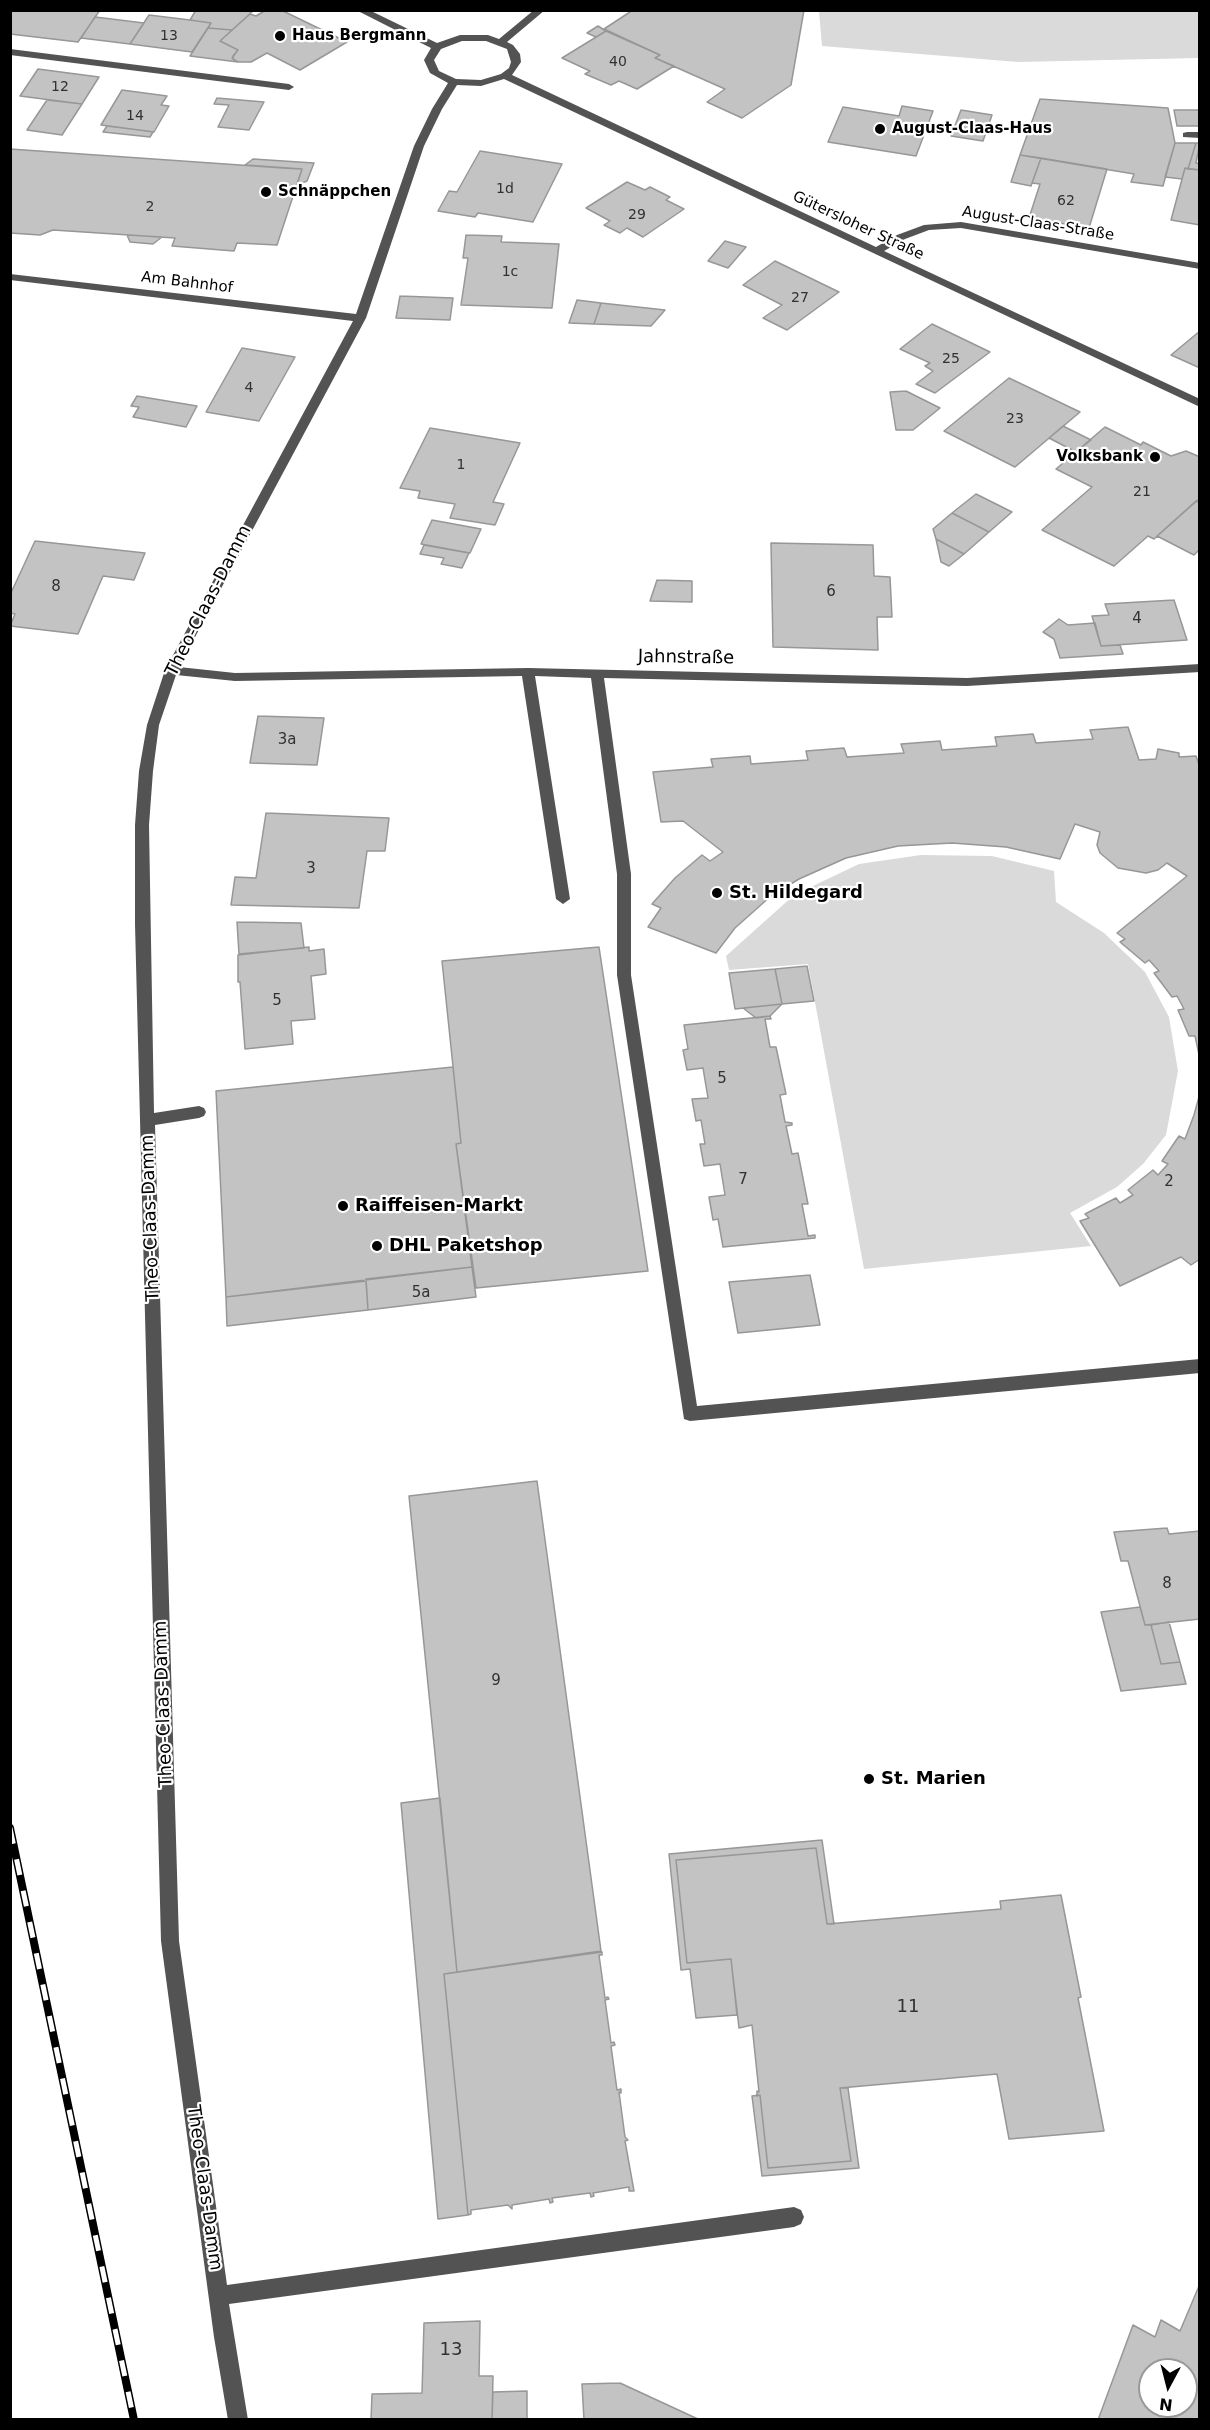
<!DOCTYPE html>
<meta charset="utf-8">
<style>
body{margin:0}
#map{position:relative;width:1210px;height:2430px;overflow:hidden;background:#fff;font-family:"DejaVu Sans",sans-serif}
canvas{display:block}
.frame{position:absolute;inset:0;border:12px solid #000;pointer-events:none}
.north{position:absolute;left:1138px;top:2358px;width:60px;height:60px;box-sizing:border-box;background:#fff;border:2px solid #999;border-radius:50%;rotate:187deg;font-size:16px;font-weight:700;line-height:24px;text-align:center;color:#000}
.north::after{content:'';display:block;margin:auto;width:21px;height:27px;background:#000;clip-path:polygon(50% 0,100% 100%,50% 72%,0 100%)}
</style>
<div id="map">
<canvas width="1210" height="2430"></canvas>
<div class="frame"></div>
<div class="north">N</div>
</div>
<script>
const g = document.querySelector('canvas').getContext('2d');
g.lineJoin = 'round';
function fillPath(path, color) { g.fillStyle = color; g.fill(path, 'evenodd'); }
const poly = rows => new Path2D(rows.map(r => 'M' + r).join(''));
function stroke(path, color, width, dash) { g.strokeStyle = color; g.lineWidth = width; g.lineCap = dash ? 'butt' : 'round'; g.setLineDash(dash || []); g.stroke(path); }
function drawText(font, color, halo, rows, align = 'center') {
  g.font = font + ' "DejaVu Sans",sans-serif'; g.lineWidth = 4.5; g.setLineDash([]); g.textBaseline = 'middle'; g.strokeStyle = halo; g.fillStyle = color; for (const [text, x, y, turn = 0] of rows) {
    g.save(); g.translate(x, y); g.rotate((+turn || 0) * Math.PI / 180); g.textAlign = isNaN(turn) ? turn : align; if (halo) g.strokeText(text, 0, 0); g.fillText(text, 0, 0); g.restore();
  }
}
const green = poly([
 [819,11,1199,11,1199,58,1018,62,822,46],
 [921,855,992,856,1054,871,1056,902,1104,933,1145,972,1169,1017,1178,1071,1166,1135,1143,1164,1117,1187,1070,1213,1091,1246,864,1269,808,964,729,970,726,956,794,895,859,864]
]);
const building = poly([
 [10,10,100,10,78,42,10,34,10,10],
 [196,10,243,10,252,12,232,30,208,28,211,23,190,20,196,10],
 [266,10,281,10,347,42,300,70,267,53,251,62,238,62,233,59,233,56,238,50,220,41,250,14,256,16,266,10],
 [633,10,804,10,791,85,742,118,707,102,725,89,655,58,660,55,604,29,633,10],
 [149,15,190,20,211,23,192,52,130,44,149,15],
 [95,17,144,23,130,44,81,38,95,17],
 [598,26,606,31,596,37,587,33,598,26],
 [208,28,232,30,220,41,238,50,232,58,238,62,190,56,208,28],
 [606,31,660,55,655,58,674,66,637,89,619,81,611,85,585,74,590,71,562,58,606,31],
 [38,69,99,77,82,104,20,96,38,69],
 [122,90,167,96,161,105,169,106,154,132,101,125,122,90],
 [217,98,264,102,249,130,218,127,229,105,214,104,217,98],
 [1040,99,1168,108,1175,143,1163,186,1131,182,1134,174,1020,155,1040,99],
 [47,100,82,104,62,135,27,130,47,100],
 [902,106,933,111,916,156,828,142,843,107,899,116,902,106],
 [961,110,992,115,983,141,951,136,961,110],
 [1174,110,1200,110,1200,126,1177,126,1174,110],
 [107,126,139,130,153,132,150,137,103,132,107,126],
 [1175,143,1196,143,1188,169,1185,168,1182,179,1165,177,1175,143],
 [1196,143,1200,143,1196,163,1200,164,1200,170,1188,169,1196,143],
 [10,149,283,168,302,169,277,245,237,243,234,251,172,246,175,238,53,230,40,235,10,233,10,149],
 [480,151,562,164,533,222,478,213,475,217,438,211,449,191,457,192,480,151],
 [1020,155,1041,158,1031,186,1011,182,1020,155],
 [1041,158,1107,169,1089,228,1029,218,1040,184,1032,183,1041,158],
 [253,159,314,163,307,181,297,185,302,169,245,165,253,159],
 [1185,168,1200,170,1200,225,1171,220,1185,168],
 [627,182,645,190,650,187,670,197,666,200,684,209,643,237,627,228,620,233,604,225,610,221,586,208,627,182],
 [127,235,162,237,153,244,130,242,127,235],
 [466,235,502,236,501,242,559,244,552,308,461,305,468,258,463,258,466,235],
 [725,241,746,247,728,268,708,261,725,241],
 [775,261,839,292,787,330,763,318,782,305,743,285,775,261],
 [400,296,453,298,450,320,396,318,400,296],
 [577,300,601,303,594,324,569,323,577,300],
 [601,303,665,310,651,326,594,324,601,303],
 [932,324,990,352,935,393,916,384,933,371,925,366,930,363,900,349,932,324],
 [1200,331,1200,368,1171,355,1200,331],
 [242,348,295,357,259,421,206,412,242,348],
 [1009,378,1080,412,1015,467,944,431,1009,378],
 [906,391,940,408,913,430,896,430,890,392,906,391],
 [137,396,197,406,186,427,133,417,139,407,131,406,137,396],
 [1063,426,1091,440,1076,452,1049,438,1063,426],
 [1105,427,1141,445,1143,442,1171,456,1186,451,1200,457,1200,498,1154,539,1148,536,1114,566,1042,530,1092,487,1056,469,1105,427],
 [430,428,520,443,493,502,504,504,495,525,450,518,455,504,418,498,420,491,400,488,430,428],
 [976,494,1012,512,989,532,952,513,976,494],
 [1196,501,1200,503,1200,549,1194,555,1157,536,1196,501],
 [952,513,989,532,964,554,936,539,933,529,952,513],
 [432,520,481,529,470,553,421,544,432,520],
 [936,539,964,554,949,566,941,562,936,539],
 [35,541,145,553,134,580,103,576,78,634,10,626,15,614,10,613,10,595,35,541],
 [771,543,873,545,874,576,890,577,892,617,877,617,878,650,773,647,771,543],
 [424,545,469,553,462,568,441,564,444,558,420,554,424,545],
 [657,580,692,581,692,602,650,601,657,580],
 [1174,600,1187,640,1101,646,1092,616,1109,615,1105,604,1174,600],
 [1059,619,1068,625,1095,623,1101,646,1120,645,1123,654,1060,658,1054,639,1043,632,1059,619],
 [258,716,324,718,317,765,250,763,258,716],
 [1128,727,1139,760,1156,759,1158,749,1179,753,1179,757,1196,756,1200,767,1200,1059,1195,1036,1189,1036,1178,1010,1184,1009,1177,996,1172,997,1154,973,1159,971,1149,960,1145,963,1120,942,1125,939,1117,933,1187,876,1167,863,1158,870,1146,873,1118,868,1100,853,1097,845,1100,832,1075,824,1060,859,1006,847,952,843,898,846,846,858,799,879,771,896,735,928,716,953,648,927,661,908,652,904,675,878,702,855,710,861,723,852,683,821,661,822,653,772,713,767,711,759,750,756,751,764,808,760,806,751,844,748,847,757,904,753,901,744,940,741,942,750,997,746,995,737,1033,734,1036,743,1093,739,1090,730,1128,727],
 [266,813,389,818,385,851,367,851,359,908,231,905,235,877,256,878,266,813],
 [237,922,301,923,304,948,239,954,237,922],
 [309,947,309,951,324,949,326,974,311,976,315,1019,291,1021,293,1044,245,1049,240,982,238,982,238,955,309,947],
 [599,947,648,1271,476,1288,456,1144,461,1143,442,961,599,947],
 [807,966,814,1001,782,1004,775,969,807,966],
 [775,969,782,1004,735,1009,729,973,775,969],
 [782,1004,770,1016,756,1018,743,1008,782,1004],
 [770,1016,771,1019,765,1019,770,1047,776,1047,786,1094,780,1095,785,1122,792,1123,792,1125,786,1126,792,1154,798,1153,808,1204,802,1204,808,1236,815,1235,815,1238,723,1247,718,1219,713,1220,709,1197,725,1195,720,1164,704,1166,700,1144,705,1144,701,1120,696,1121,692,1099,708,1098,703,1068,687,1070,683,1050,688,1049,684,1025,770,1016],
 [453,1067,461,1143,456,1144,472,1267,226,1297,216,1091,453,1067],
 [1200,1093,1200,1259,1191,1265,1181,1257,1120,1286,1080,1221,1089,1218,1085,1214,1116,1198,1120,1203,1133,1195,1128,1190,1153,1170,1158,1175,1168,1164,1162,1161,1179,1136,1185,1139,1194,1115,1200,1093],
 [472,1267,476,1297,368,1310,366,1279,472,1267],
 [810,1275,820,1325,738,1333,729,1282,810,1275],
 [366,1281,368,1310,227,1326,226,1297,366,1281],
 [537,1481,601,1951,457,1972,409,1496,537,1481],
 [1167,1528,1169,1534,1200,1531,1200,1619,1145,1625,1128,1561,1121,1561,1114,1532,1167,1528],
 [1140,1607,1145,1625,1151,1625,1161,1664,1180,1662,1186,1684,1121,1691,1101,1612,1140,1607],
 [1169,1622,1180,1662,1161,1664,1151,1625,1169,1622],
 [440,1798,457,1972,444,1974,468,2215,438,2219,401,1803,440,1798],
 [822,1840,834,1924,827,1924,816,1848,676,1860,687,1963,731,1959,737,2015,696,2018,690,1969,681,1970,669,1854,822,1840],
 [816,1848,827,1924,1001,1909,1000,1901,1061,1895,1081,1997,1078,1998,1104,2131,1009,2139,997,2074,840,2088,851,2161,768,2168,760,2095,757,2096,757,2091,759,2092,752,2025,739,2028,731,1959,687,1963,676,1860,816,1848],
 [602,1952,602,1955,599,1955,605,1998,608,1997,609,1999,605,2000,611,2043,614,2042,615,2045,611,2046,617,2090,621,2089,621,2093,619,2092,625,2137,628,2140,625,2141,634,2191,629,2191,629,2187,593,2193,594,2196,591,2197,590,2193,552,2198,553,2202,550,2203,549,2199,512,2205,512,2209,508,2205,471,2210,471,2214,468,2215,444,1974,602,1952],
 [840,2088,848,2088,859,2168,762,2176,752,2096,760,2095,768,2168,851,2161,840,2088],
 [1199,2286,1200,2420,1098,2420,1133,2325,1155,2337,1161,2320,1180,2331,1199,2286],
 [1150,2370,1186,2370,1186,2406,1150,2406,1150,2370],
 [480,2321,479,2376,493,2376,492,2420,371,2420,372,2394,422,2393,424,2323,480,2321],
 [620,2383,700,2420,584,2420,582,2384,620,2383],
 [527,2391,527,2420,492,2420,493,2392,527,2391]
]);
const minor = poly([
 [356,10,369,10,437,43,460,35,488,35,499,39,534,10,545,10,507,42,513,45,520,54,521,62,512,75,876,247,897,235,924,225,961,222,1200,263,1200,269,961,228,929,230,905,239,884,251,1200,399,1200,407,504,79,481,86,457,85,442,109,424,146,366,318,179,667,235,673,528,668,967,678,1200,664,1200,672,967,686,604,678,631,874,631,975,697,1406,1200,1359,1200,1373,690,1421,684,1419,617,975,617,874,591,678,535,676,570,899,563,904,556,899,522,676,235,681,176,675,159,725,153,771,149,825,154,1113,199,1106,204,1108,206,1112,204,1116,199,1118,155,1125,179,1941,227,2285,794,2207,801,2210,804,2217,801,2224,794,2227,229,2304,248,2420,228,2420,214,2337,161,1941,135,924,135,825,139,771,147,725,165,670,353,321,10,280,10,274,356,314,414,146,432,109,448,83,430,73,424,60,431,48,356,10],
 [462,41,486,41,507,49,511,62,509,68,501,74,481,80,456,79,439,71,434,60,441,49,462,41],
 [10,49,289,84,294,87,289,90,10,55,10,49],
 [1187,132,1200,132,1200,138,1183,137,1183,133,1187,132]
]);
const rail = poly([
 [10,1828,134,2420]
]);
const markers = [
 [280,36,6,"#000"],
 [880,129,6,"#000"],
 [266,192,6,"#000"],
 [1155,457,6,"#000"],
 [717,893,6,"#000"],
 [343,1206,6,"#000"],
 [377,1246,6,"#000"],
 [869,1779,6,"#000"]
];
const farNumbernames = [
 ["13",169,36],
 ["40",618,62],
 ["12",60,87],
 ["14",135,116],
 ["1d",505,189],
 ["62",1066,201],
 ["2",150,207],
 ["29",637,215],
 ["1c",510,272],
 ["27",800,298],
 ["25",951,359],
 ["4",249,388],
 ["23",1015,419],
 ["1",461,465],
 ["21",1142,492]
];
const farPoinames = [
 ["Haus Bergmann",292,36],
 ["August-Claas-Haus",892,129],
 ["Schnäppchen",278,192],
 ["Volksbank",1143,457,"right"]
];
const farStreetnames = [
 ["August-Claas-Straße",1038,224,9],
 ["Gütersloher Straße",858,226,25],
 ["Am Bahnhof",187,283,7]
];
const numberNames = [
 ["8",56,587],
 ["6",831,592],
 ["4",1137,619],
 ["3a",287,740],
 ["3",311,869],
 ["5",277,1001],
 ["5",722,1079],
 ["7",743,1180],
 ["2",1169,1182],
 ["5a",421,1293],
 ["8",1167,1584],
 ["9",496,1681]
];
const streetNames = [
 ["Theo-Claas-Damm",209,601,-63],
 ["Jahnstraße",686,658,1],
 ["Theo-Claas-Damm",151,1218,-92],
 ["Theo-Claas-Damm",164,1704,-92],
 ["Theo-Claas-Damm",204,2188,82]
];
const poiNames = [
 ["St. Hildegard",729,893],
 ["Raiffeisen-Markt",355,1206],
 ["DHL Paketshop",389,1246],
 ["St. Marien",881,1779]
];
const nearNumbernames = [
 ["11",908,2007],
 ["13",451,2350]
];
fillPath(green, '#dadada');
fillPath(building, '#c3c3c3');
stroke(building, '#979797', 1.5);
fillPath(minor, '#535353');
stroke(rail, '#000', 8);
stroke(rail, '#fff', 5, [16]);
for (const [x, y, r, color] of markers) { const dot = new Path2D(); dot.arc(x, y, r, 0, 2 * Math.PI); g.fillStyle = color; g.fill(dot); stroke(dot, '#fff', 2); }
drawText('14px', '#313131', null, farNumbernames);
drawText('bold 15px', '#000', '#fff', farPoinames, 'left');
drawText('15px', '#000', '#fff', farStreetnames);
drawText('15px', '#313131', null, numberNames);
drawText('18px', '#000', '#fff', streetNames);
drawText('bold 18px', '#000', '#fff', poiNames, 'left');
drawText('18px', '#313131', null, nearNumbernames);
</script>
